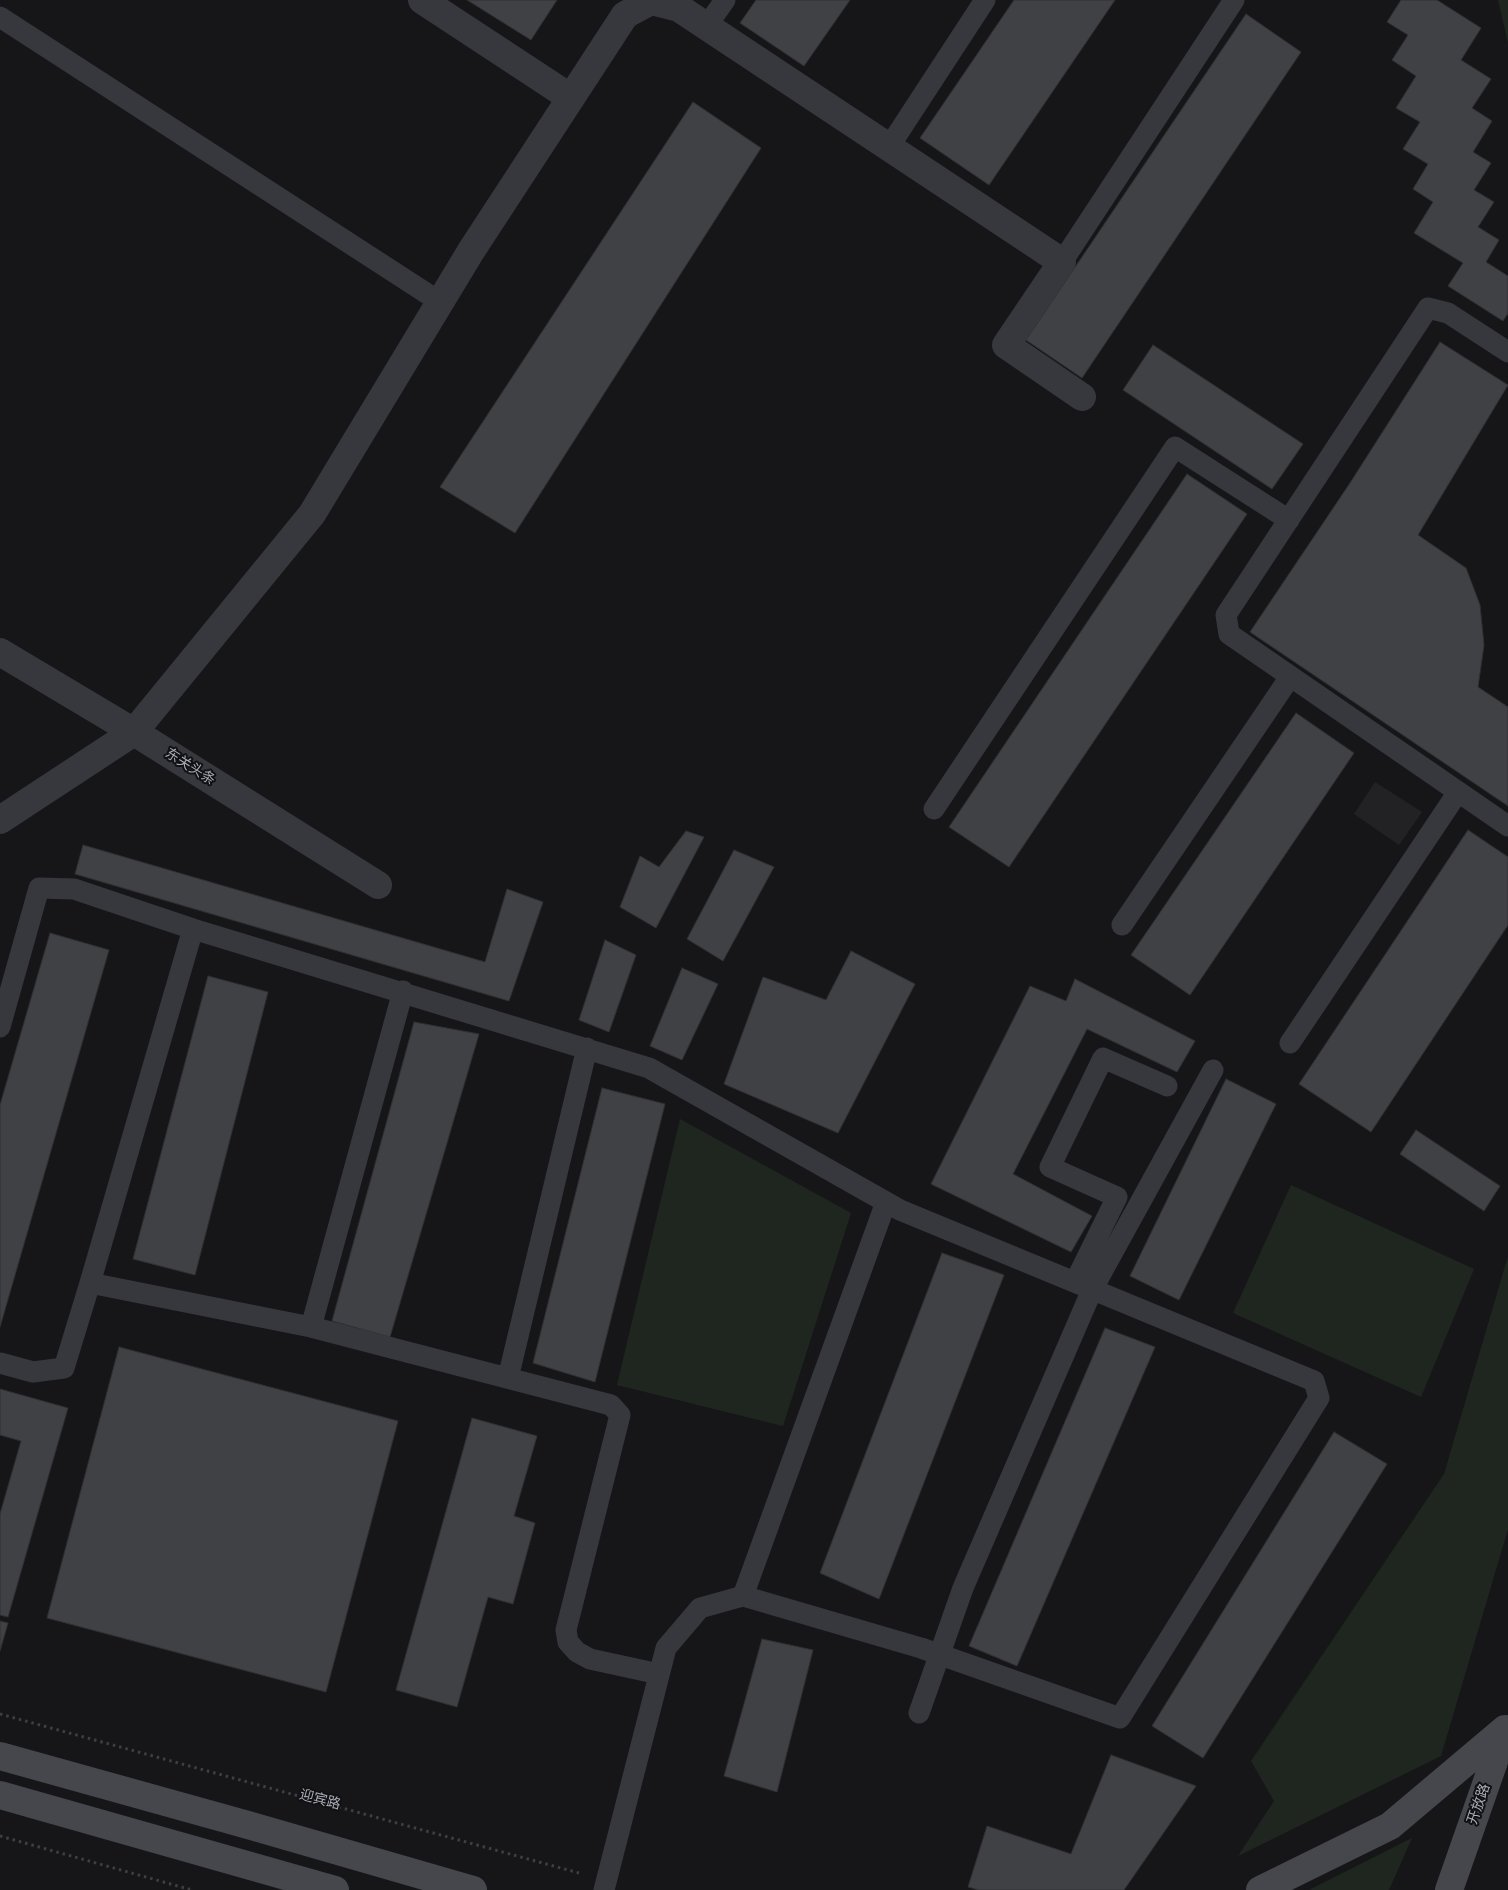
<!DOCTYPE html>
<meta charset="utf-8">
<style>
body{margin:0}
canvas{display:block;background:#161618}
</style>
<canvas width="1508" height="1890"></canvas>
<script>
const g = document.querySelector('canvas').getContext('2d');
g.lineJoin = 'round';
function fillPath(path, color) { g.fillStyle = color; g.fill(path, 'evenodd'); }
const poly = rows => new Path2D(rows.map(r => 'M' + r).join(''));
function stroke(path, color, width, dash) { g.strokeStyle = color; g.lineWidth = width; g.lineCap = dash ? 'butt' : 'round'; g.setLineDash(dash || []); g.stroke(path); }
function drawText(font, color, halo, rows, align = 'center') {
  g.font = font + ' "Fira Sans","Noto Sans SC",sans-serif'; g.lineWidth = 4; g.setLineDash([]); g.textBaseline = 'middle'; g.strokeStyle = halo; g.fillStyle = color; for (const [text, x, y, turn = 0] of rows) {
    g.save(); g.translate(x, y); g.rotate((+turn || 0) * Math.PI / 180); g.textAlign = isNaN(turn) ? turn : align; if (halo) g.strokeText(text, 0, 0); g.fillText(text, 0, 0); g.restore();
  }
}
const built = poly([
 [1375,782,1422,812,1399,845,1354,814]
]);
const green = poly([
 [1498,0,1508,0,1508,43],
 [680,1119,851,1213,783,1426,617,1385],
 [1291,1185,1474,1269,1421,1397,1233,1313],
 [1508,1256,1508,1529,1441,1756,1238,1856,1274,1801,1251,1761,1444,1474],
 [1412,1838,1389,1890,1309,1890]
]);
const building = poly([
 [467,0,557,0,531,40,467,0],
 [756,0,850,0,804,66,740,23,756,0],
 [1014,0,1115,0,989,185,920,138,1014,0],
 [1401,0,1437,0,1481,28,1461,60,1491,79,1472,108,1492,121,1473,152,1491,163,1474,190,1494,202,1478,227,1499,240,1486,262,1508,276,1508,313,1503,321,1448,286,1463,263,1414,233,1433,202,1413,189,1428,164,1403,149,1420,122,1396,108,1416,76,1392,60,1408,35,1387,22,1401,0],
 [1246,14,1301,52,1082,378,1026,340,1246,14],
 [693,102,761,148,515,533,440,487,693,102],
 [1440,342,1508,385,1418,535,1466,568,1480,605,1484,645,1478,687,1508,707,1508,806,1250,632,1350,483,1440,342],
 [1153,345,1303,444,1272,489,1123,390,1153,345],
 [1187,474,1247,514,1009,867,949,827,1187,474],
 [1296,713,1354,753,1190,995,1131,955,1296,713],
 [1468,830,1508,857,1508,925,1371,1132,1299,1084,1468,830],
 [686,831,704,837,656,928,620,907,640,856,659,867,686,831],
 [83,845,485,962,507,889,543,902,509,1001,75,874,83,845],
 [734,850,774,867,723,961,687,939,734,850],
 [50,933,109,950,0,1327,0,1105,50,933],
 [605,940,636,955,609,1032,579,1020,605,940],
 [851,951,915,984,838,1133,724,1084,763,977,826,1000,851,951],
 [682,968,718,984,682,1060,650,1046,682,968],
 [208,976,268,992,195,1275,133,1259,208,976],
 [1075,979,1195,1041,1177,1072,1087,1029,1013,1174,1092,1216,1071,1252,931,1184,1030,986,1066,1001,1075,979],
 [414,1022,479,1034,390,1337,332,1321,414,1022],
 [1226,1079,1276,1104,1179,1300,1130,1276,1226,1079],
 [602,1088,665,1104,595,1382,533,1363,602,1088],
 [1416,1130,1500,1186,1484,1211,1400,1154,1416,1130],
 [942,1253,1004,1275,879,1599,820,1573,942,1253],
 [1105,1328,1155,1347,1017,1666,969,1646,1105,1328],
 [119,1347,398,1421,326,1692,47,1618,119,1347],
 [0,1389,68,1408,8,1617,0,1615,0,1514,21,1441,0,1435,0,1389],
 [472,1418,537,1436,514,1516,535,1523,513,1604,488,1597,457,1707,396,1690,472,1418],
 [1334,1432,1387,1464,1203,1758,1152,1726,1334,1432],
 [0,1621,8,1623,0,1651,0,1621],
 [762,1639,813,1650,777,1792,724,1776,762,1639],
 [1111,1755,1196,1786,1124,1890,979,1890,968,1887,987,1826,1071,1854,1111,1755]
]);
const path = poly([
 [0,1714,579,1873],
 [0,1836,192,1890]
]);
const service = poly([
 [0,17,440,302],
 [706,27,725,0],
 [889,147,985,0],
 [1062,262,1234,0],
 [1508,352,1448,313,1428,308,1226,615,1229,634,1508,826],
 [934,809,1175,447,1289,520],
 [1122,925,1290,677],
 [0,1027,39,888,74,889,193,929,649,1068,900,1210,1314,1381,1319,1398,1120,1718,921,1648,743,1596,700,1608,666,1648,604,1890],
 [1290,1043,1458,792],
 [1075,1282,1117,1197,1050,1167,1103,1058,1167,1086],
 [90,1283,193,929],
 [311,1327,403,991],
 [0,1363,33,1372,64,1368,90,1283,311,1327,611,1405,620,1415,566,1630,568,1642,577,1652,590,1659,659,1674],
 [508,1378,587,1048],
 [743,1596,886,1202],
 [919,1713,963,1588,1092,1290,1213,1070]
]);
const minor = poly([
 [422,0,571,98],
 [0,652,134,732,378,885],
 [0,820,134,732,312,514,471,251,625,15,651,1,679,8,1062,262,1006,345,1082,397]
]);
const secondary = poly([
 [0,1756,248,1825,473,1890],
 [0,1795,335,1890],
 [1260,1890,1390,1826,1505,1729],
 [1449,1890,1505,1730]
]);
const streetNames = [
 ["东关头条",190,767,32],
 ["迎宾路",320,1800,15],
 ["开放路",1479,1804,-71]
];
fillPath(built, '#222225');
fillPath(green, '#1e261f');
fillPath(building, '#404145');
stroke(building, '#303034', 1);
stroke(path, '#3d3f44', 3, [2.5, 4]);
stroke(service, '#37383d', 21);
stroke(minor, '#37383d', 28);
stroke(secondary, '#45474d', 28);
drawText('14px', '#a8adb8', '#111113', streetNames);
</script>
